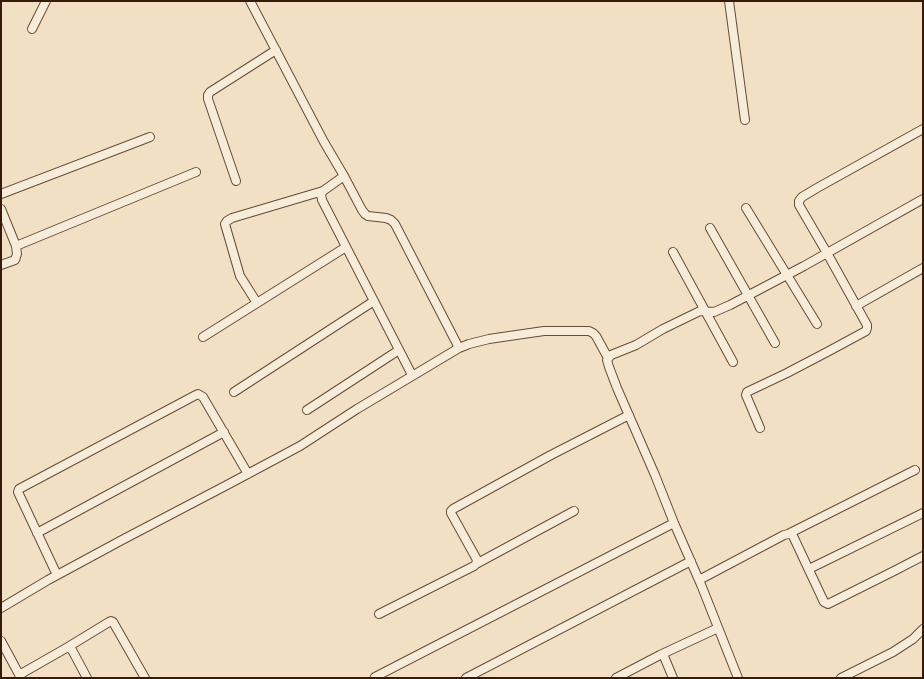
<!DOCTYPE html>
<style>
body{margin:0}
#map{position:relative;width:924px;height:679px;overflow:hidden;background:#f2e0c5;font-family:"IM FELL DW Pica",serif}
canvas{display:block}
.frame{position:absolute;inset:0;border:2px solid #361a0a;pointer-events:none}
</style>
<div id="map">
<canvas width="924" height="679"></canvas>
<div class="frame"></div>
</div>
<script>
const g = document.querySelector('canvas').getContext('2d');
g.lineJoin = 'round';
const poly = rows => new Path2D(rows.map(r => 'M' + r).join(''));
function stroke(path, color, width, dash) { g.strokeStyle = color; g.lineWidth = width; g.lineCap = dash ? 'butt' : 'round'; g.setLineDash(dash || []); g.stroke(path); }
const street = poly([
 [250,1,324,142,344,176,362,210,365,214,368,216,386,218,391,220,395,224,459,348],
 [729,1,745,120],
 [32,29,46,1],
 [344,176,323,191,321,194,322,200,412,375],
 [236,181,208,99,208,95,210,92,276,50],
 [1,194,150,137],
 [746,208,817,324],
 [1,209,16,246,17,254,15,260,1,265],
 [710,228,775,343],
 [16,246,196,172],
 [673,252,733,362],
 [257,303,240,276,225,224,227,221,232,218,323,191],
 [856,306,923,268],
 [203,337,346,247],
 [234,392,374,301],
 [307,410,399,350],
 [760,428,746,395,747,392,787,373,829,351,866,331,867,328,867,325,827,253,799,205,799,201,802,197,817,188,923,129],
 [37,533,224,432],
 [788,534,915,470],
 [476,564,574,511],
 [809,569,923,513],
 [57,575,18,492,19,489,194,396,198,394,203,397,248,474],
 [699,580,784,535,788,534,790,534,793,536,824,602,828,604,894,571,923,556],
 [1,608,48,580,122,540,227,485,300,446,357,409,459,348,469,344,489,339,523,334,544,331,589,331,593,333,596,336,608,358],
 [379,614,474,566,476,564,477,561,476,558,451,513,451,511,453,509,551,455,629,415],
 [1,641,21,678],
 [68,647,109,622,111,621,113,622,145,678],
 [663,654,673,678],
 [19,675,68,647,72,650,87,678],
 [375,677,674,523],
 [466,678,691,561],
 [616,678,660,655,718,628],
 [738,678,702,587,674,523,655,475,617,388,609,367,607,360,611,355,636,345,663,329,700,311,714,312,730,305,804,266,923,199],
 [841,678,893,652,913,639,923,629]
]);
stroke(street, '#654c39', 10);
stroke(street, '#f7ebd9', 8);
</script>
